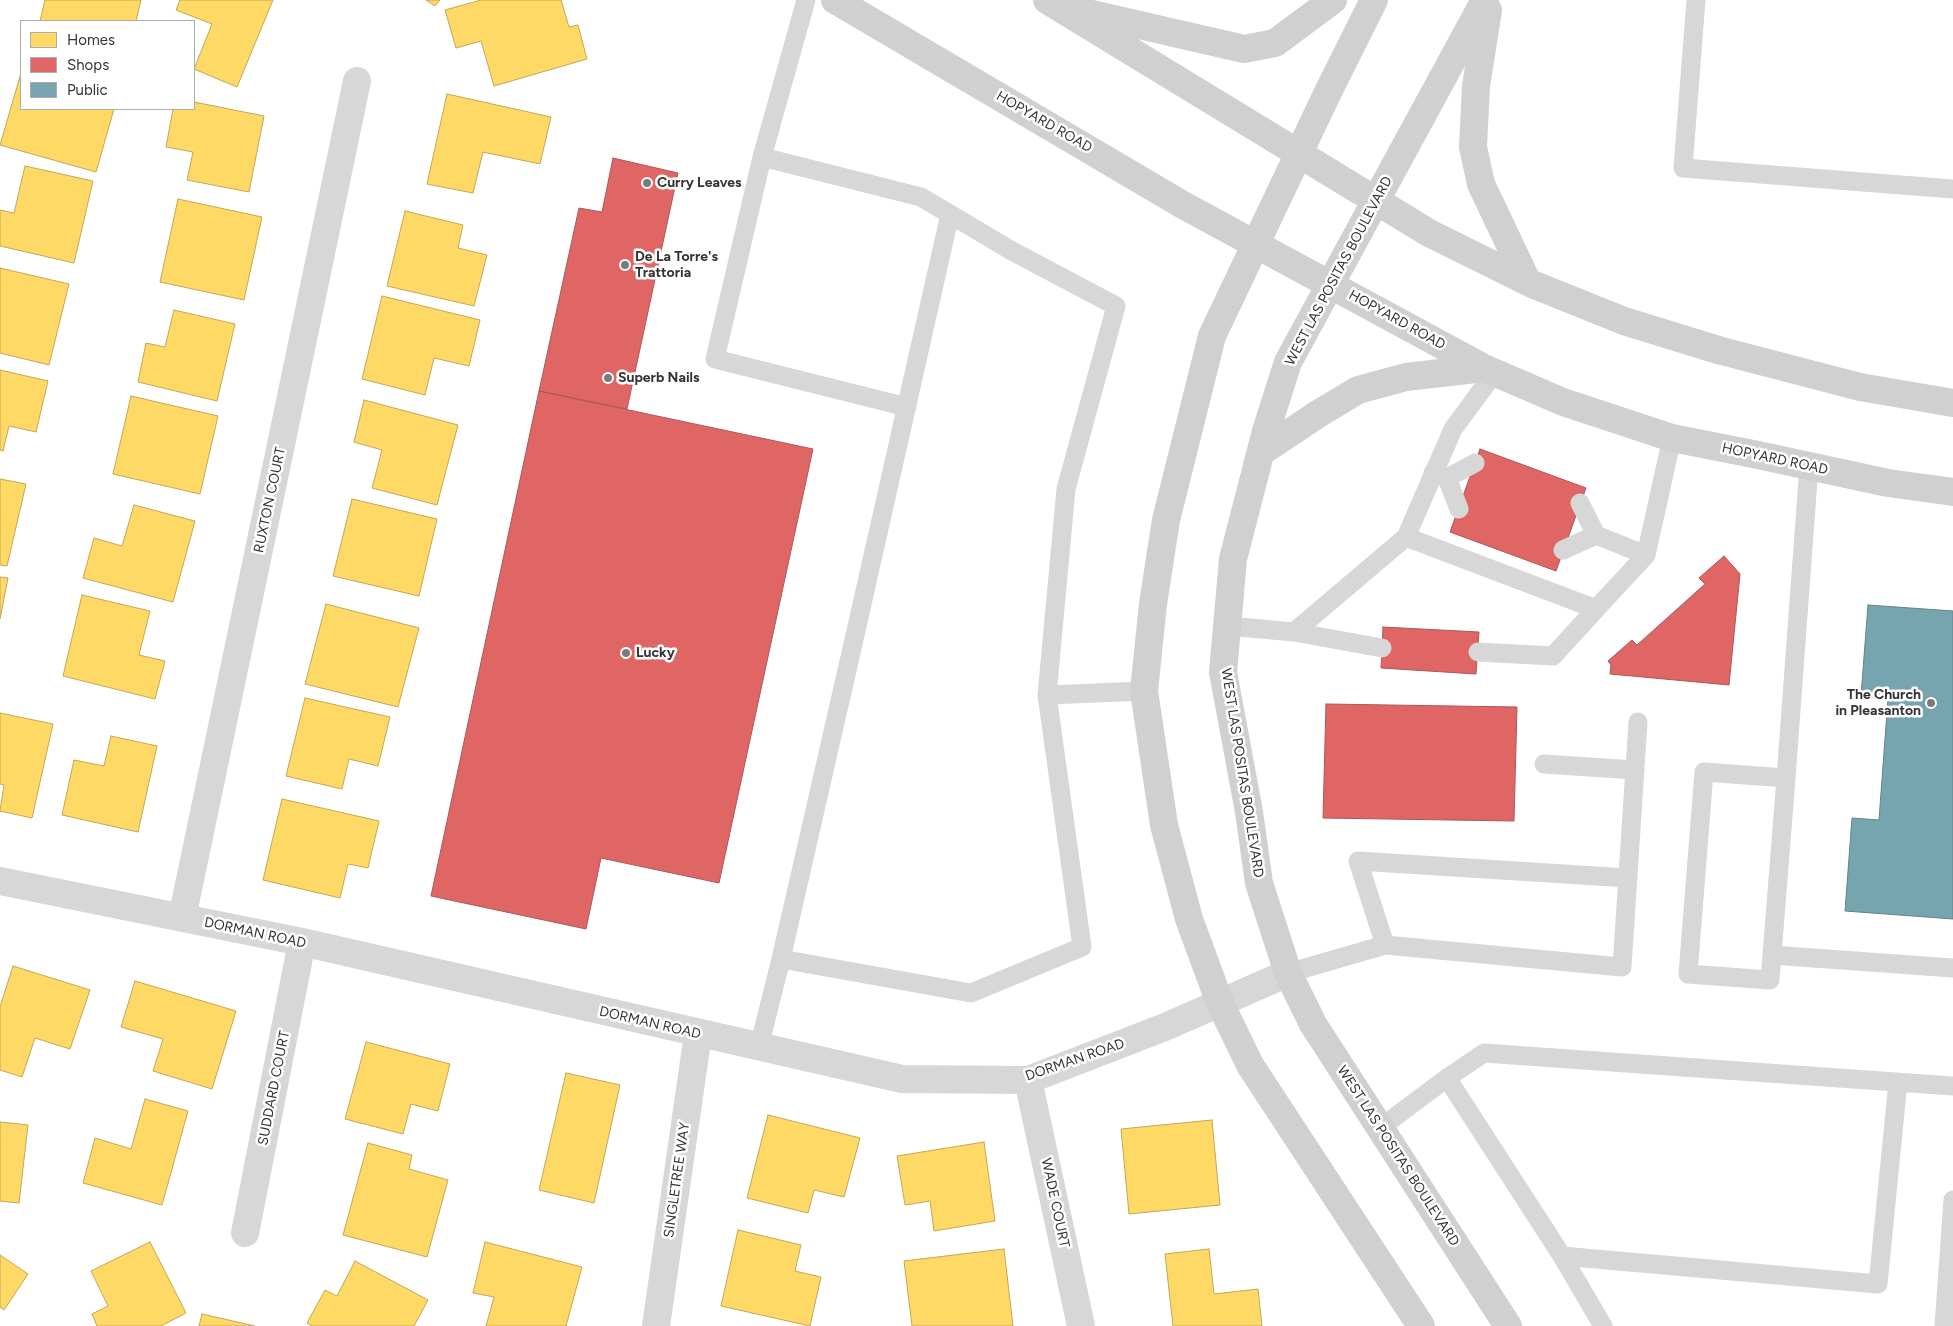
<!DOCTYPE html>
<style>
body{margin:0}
#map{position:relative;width:1953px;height:1326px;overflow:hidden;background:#fff;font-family:Figtree,sans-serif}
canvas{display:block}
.legend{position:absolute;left:20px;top:20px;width:175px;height:90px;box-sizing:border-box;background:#fff;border:1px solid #adadad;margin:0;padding:6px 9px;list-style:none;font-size:15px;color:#333}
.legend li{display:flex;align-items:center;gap:10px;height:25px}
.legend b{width:25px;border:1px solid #adadad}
</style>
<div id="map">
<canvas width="1953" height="1326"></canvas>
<ul class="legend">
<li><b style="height:14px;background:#ffd966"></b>Homes</li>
<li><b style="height:14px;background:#e06666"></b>Shops</li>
<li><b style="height:14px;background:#76a5af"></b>Public</li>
</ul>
</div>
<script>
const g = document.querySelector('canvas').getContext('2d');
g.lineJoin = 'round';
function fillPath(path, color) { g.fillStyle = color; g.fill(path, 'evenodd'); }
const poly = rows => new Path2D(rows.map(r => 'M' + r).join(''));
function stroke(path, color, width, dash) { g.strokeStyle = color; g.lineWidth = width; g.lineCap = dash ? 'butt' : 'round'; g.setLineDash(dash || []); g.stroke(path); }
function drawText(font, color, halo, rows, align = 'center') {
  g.font = font + ' Figtree,sans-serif'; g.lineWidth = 5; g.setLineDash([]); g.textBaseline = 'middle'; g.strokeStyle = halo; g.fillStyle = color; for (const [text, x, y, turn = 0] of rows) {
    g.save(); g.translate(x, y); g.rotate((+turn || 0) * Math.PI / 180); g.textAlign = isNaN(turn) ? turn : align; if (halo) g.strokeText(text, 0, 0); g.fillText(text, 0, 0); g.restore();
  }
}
const homes = poly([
 [45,0,141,0,136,21,40,21,45,0],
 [180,0,273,0,237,87,194,69,212,24,176,10,180,0],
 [426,0,440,0,435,6,426,0],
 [481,0,561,0,569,27,578,25,587,59,494,86,481,41,456,48,445,10,481,0],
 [21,73,21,109,114,109,96,172,0,145,21,73],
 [447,94,551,117,540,164,483,152,473,193,427,184,447,94],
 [194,102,264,116,249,192,187,180,193,152,166,147,173,109,194,109,194,102],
 [25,166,93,181,74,263,0,246,0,210,14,213,25,166],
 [178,199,262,217,244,300,160,282,178,199],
 [405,211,463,225,458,248,487,255,474,306,387,286,405,211],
 [0,268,69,284,49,365,0,353,0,268],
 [382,296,480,320,469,366,434,358,425,395,362,379,382,296],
 [174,310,235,324,217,401,138,382,146,343,165,347,174,310],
 [0,370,48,381,36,432,9,426,3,451,0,450,0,370],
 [131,396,218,416,200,494,113,474,131,396],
 [364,400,458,425,437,505,372,488,382,450,354,442,364,400],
 [0,479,26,484,7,566,0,565,0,479],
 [352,499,437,519,419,596,333,576,352,499],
 [134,505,195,521,173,602,83,578,94,538,122,546,134,505],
 [0,577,8,578,0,619,0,577],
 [82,595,150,611,139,655,165,661,155,699,63,676,82,595],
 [326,604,419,628,398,707,305,684,326,604],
 [305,698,390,717,378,766,349,759,342,789,286,776,305,698],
 [0,713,53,724,32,818,0,811,4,785,0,784,0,713],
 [111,736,157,746,138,832,62,815,74,760,104,766,111,736],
 [282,799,379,821,368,868,348,864,340,898,263,880,282,799],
 [13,966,90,990,70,1049,35,1038,22,1077,0,1070,0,1007,13,966],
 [135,981,236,1011,212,1089,153,1071,163,1039,121,1027,135,981],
 [366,1042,450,1064,438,1111,411,1104,403,1134,345,1119,366,1042],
 [566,1073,620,1085,594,1203,539,1190,566,1073],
 [145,1099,188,1111,162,1205,83,1183,95,1138,131,1149,145,1099],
 [768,1115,860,1138,844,1197,814,1190,808,1213,747,1198,768,1115],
 [1212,1120,1220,1205,1129,1214,1121,1129,1212,1120],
 [0,1122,28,1125,19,1203,0,1201,0,1122],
 [984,1142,995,1221,934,1231,930,1201,905,1205,897,1156,984,1142],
 [368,1143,412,1155,409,1169,448,1180,427,1257,343,1235,368,1143],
 [738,1230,801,1245,795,1271,821,1277,810,1326,721,1306,738,1230],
 [150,1242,186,1313,161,1326,97,1326,92,1314,108,1306,91,1271,150,1242],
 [485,1242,582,1267,566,1326,486,1326,494,1297,473,1293,485,1242],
 [1004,1249,1013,1326,912,1326,904,1261,1004,1249],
 [1209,1249,1214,1294,1258,1289,1262,1326,1173,1326,1165,1254,1209,1249],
 [0,1255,28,1274,4,1310,0,1307,0,1255],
 [355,1261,428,1300,414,1326,312,1326,307,1323,325,1290,337,1296,355,1261],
 [202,1314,255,1326,199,1326,202,1314]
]);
const shops = poly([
 [613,158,678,173,627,409,539,391,579,208,602,212,613,158],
 [539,391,813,449,719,883,601,858,586,929,431,896,539,391],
 [1480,449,1586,488,1556,571,1450,532,1480,449],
 [1724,556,1740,574,1729,685,1610,674,1611,665,1608,661,1632,640,1637,645,1705,584,1699,578,1724,556],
 [1383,627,1479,632,1476,674,1381,668,1383,627],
 [1326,704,1517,707,1514,821,1323,818,1326,704]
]);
const public = poly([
 [1868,605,1953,611,1953,919,1845,911,1852,818,1879,820,1888,698,1861,696,1868,605]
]);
const service = poly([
 [806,0,762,157,715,359,907,407],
 [1696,0,1683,168,1953,189],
 [762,157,921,197,1012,251,1116,306,1066,489,1047,695,1082,947,971,993,781,959],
 [1495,372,1453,429,1406,537,1596,609,1646,555],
 [1433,473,1447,478,1475,463],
 [1447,478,1459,509],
 [1580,503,1596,535,1646,555,1672,438],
 [1563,550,1596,535],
 [1227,626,1294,632,1406,537],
 [1294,632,1382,648],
 [1478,652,1553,656,1596,609],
 [1047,695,1144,691],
 [1544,764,1635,770],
 [1786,778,1704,772,1688,974,1770,980,1786,778,1809,466],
 [1385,945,1358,861,1628,878],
 [1772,955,1953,968],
 [1288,973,1385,945,1622,967,1638,722],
 [759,1047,781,959,853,644,950,214],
 [1447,1078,1562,1256,1603,1326],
 [1380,1128,1447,1078,1484,1053,1953,1086],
 [1562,1256,1878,1284,1898,1082],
 [1944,1326,1953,1200]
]);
const minor = poly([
 [0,881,302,942,902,1079,1028,1080,1165,1027,1288,973],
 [182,918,357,81],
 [1028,1080,1081,1326],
 [245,1233,302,942],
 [656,1326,698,1034]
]);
const secondary = poly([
 [835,0,1183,205,1484,368,1563,402,1672,438,1758,455,1888,483,1953,492],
 [1047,0,1429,233,1532,284,1624,321,1718,350,1860,387,1953,403],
 [1374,0,1329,90,1212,336,1166,520,1153,604,1144,691,1164,825,1189,919,1220,1003,1250,1065,1421,1326],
 [1485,0,1288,362,1266,431,1233,559,1223,672,1249,812,1259,883,1288,973,1313,1024,1508,1326],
 [1488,10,1476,86,1473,147,1481,184,1527,281],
 [1079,11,1244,49,1275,43,1333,0],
 [1261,452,1318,414,1358,390,1406,377,1484,368]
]);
const markers = [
 [647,183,5,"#7a7a7a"],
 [625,265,5,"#7a7a7a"],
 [608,378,5,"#7a7a7a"],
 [626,653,5,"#7a7a7a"],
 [1931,703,5,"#7a7a7a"]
];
const streetNames = [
 ["HOPYARD ROAD",1044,122,30],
 ["WEST LAS POSITAS BOULEVARD",1339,271,-62],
 ["HOPYARD ROAD",1397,320,29],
 ["HOPYARD ROAD",1775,459,12],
 ["RUXTON COURT",270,500,-78],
 ["WEST LAS POSITAS BOULEVARD",1242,773,81],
 ["DORMAN ROAD",255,933,12],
 ["DORMAN ROAD",650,1023,13],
 ["DORMAN ROAD",1075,1060,-19],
 ["SUDDARD COURT",274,1088,-79],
 ["WEST LAS POSITAS BOULEVARD",1398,1156,57],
 ["SINGLETREE WAY",677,1180,-82],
 ["WADE COURT",1055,1203,78]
];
const poiNames = [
 ["Curry Leaves",657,183],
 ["De La Torre's",635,257],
 ["Trattoria",635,273],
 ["Superb Nails",618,378],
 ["Lucky",636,653],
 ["The Church",1921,695,"right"],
 ["in Pleasanton",1921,711,"right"]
];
fillPath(homes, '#ffd966');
stroke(homes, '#c2a757', 1);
fillPath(shops, '#e06666');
stroke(shops, '#ac5757', 1);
fillPath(public, '#76a5af');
stroke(public, '#62838a', 1);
stroke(service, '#d7d7d7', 19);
stroke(minor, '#d7d7d7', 28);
stroke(secondary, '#d0d0d0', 28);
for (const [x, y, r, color] of markers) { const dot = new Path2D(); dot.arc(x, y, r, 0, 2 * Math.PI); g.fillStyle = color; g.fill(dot); stroke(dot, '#fff', 2); }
drawText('14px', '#333', '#fff', streetNames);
drawText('bold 14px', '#333', '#fff', poiNames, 'left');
</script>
